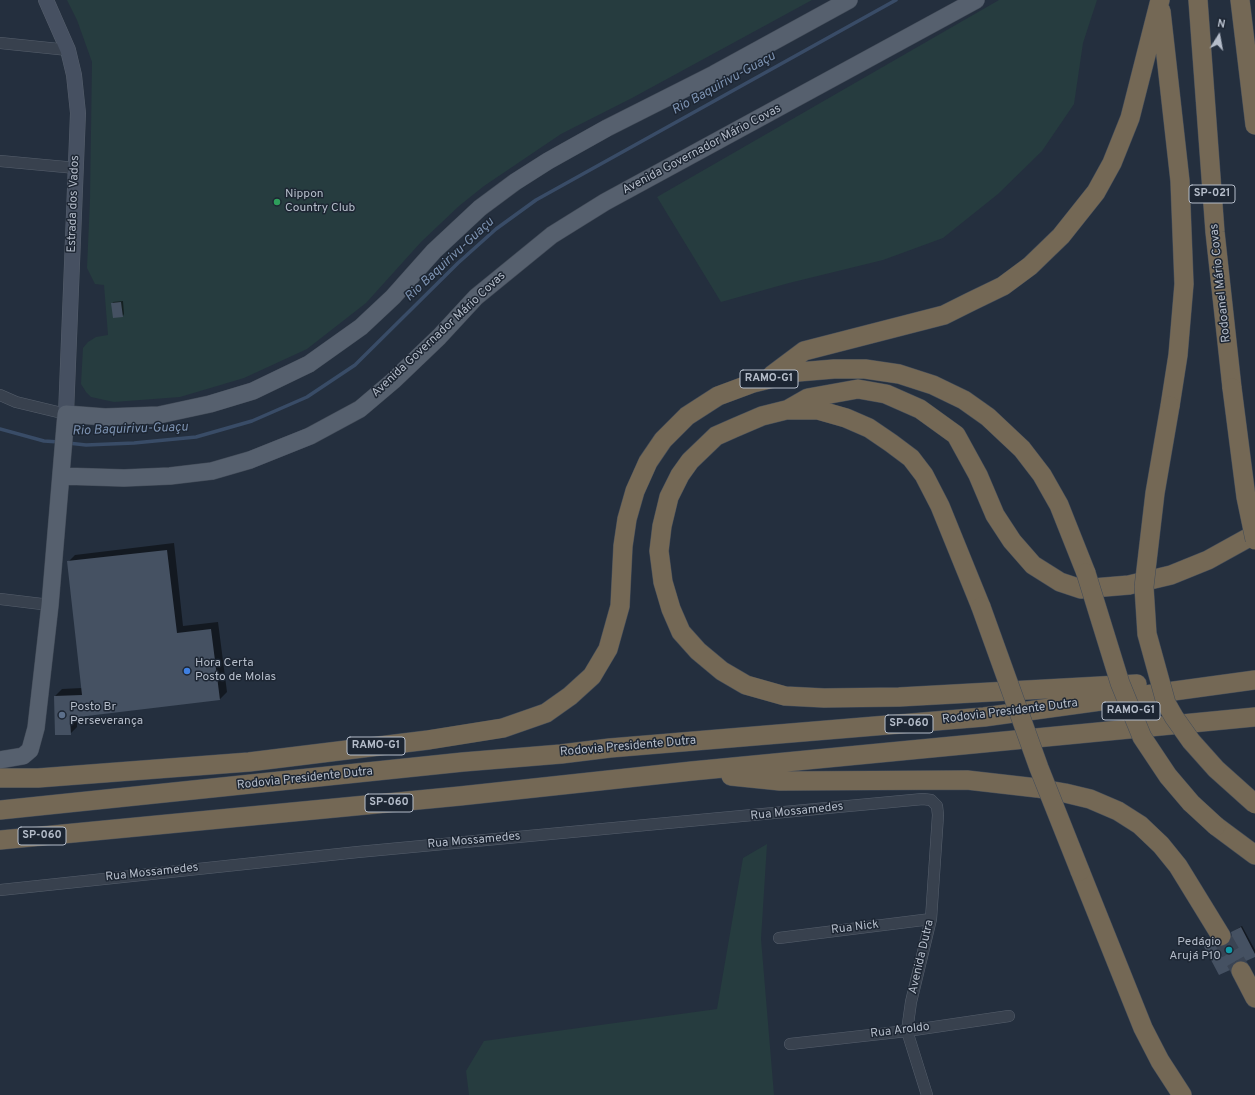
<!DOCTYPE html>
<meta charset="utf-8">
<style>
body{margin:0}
#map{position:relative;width:1255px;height:1095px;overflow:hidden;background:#242f3e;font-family:Overpass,sans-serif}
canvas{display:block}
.north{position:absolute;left:1199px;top:16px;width:40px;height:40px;-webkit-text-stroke:3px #1d2633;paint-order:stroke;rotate:11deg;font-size:11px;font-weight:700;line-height:16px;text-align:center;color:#b4bcc9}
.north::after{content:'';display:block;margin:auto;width:14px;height:18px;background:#b4bcc9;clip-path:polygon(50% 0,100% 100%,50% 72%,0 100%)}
</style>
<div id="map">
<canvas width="1255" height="1095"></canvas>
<div class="north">N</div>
</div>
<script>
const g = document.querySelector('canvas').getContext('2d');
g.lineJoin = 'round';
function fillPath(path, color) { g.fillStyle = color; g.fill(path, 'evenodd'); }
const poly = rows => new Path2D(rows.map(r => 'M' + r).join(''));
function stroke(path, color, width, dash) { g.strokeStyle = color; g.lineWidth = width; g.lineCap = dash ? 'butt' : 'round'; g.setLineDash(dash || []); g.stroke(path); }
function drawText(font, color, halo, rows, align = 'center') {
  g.font = font + ' Overpass,sans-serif'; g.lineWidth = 3; g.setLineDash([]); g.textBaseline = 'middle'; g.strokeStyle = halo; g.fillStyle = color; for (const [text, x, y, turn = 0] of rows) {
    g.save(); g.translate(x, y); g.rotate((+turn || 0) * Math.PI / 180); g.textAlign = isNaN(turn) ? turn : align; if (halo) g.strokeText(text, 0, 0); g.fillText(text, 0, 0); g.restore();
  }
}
const green = poly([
 [67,0,812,0,632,98,561,134,484,186,459,206,421,242,366,303,307,349,244,378,180,397,114,402,91,397,86,392,81,384,83,348,88,342,96,337,108,335,104,285,95,284,87,268,90,199,92,62,77,20],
 [999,0,1097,0,1083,43,1074,104,1042,151,998,194,943,238,883,260,789,283,721,302,657,197],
 [767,844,761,939,774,1095,469,1095,466,1071,484,1041,717,1009,743,858]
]);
const shadow = poly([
 [123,301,124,314,123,316,112,304,113,302],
 [174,543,183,626,218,622,227,692,220,699,77,716,77,727,70,734,55,696,62,689,82,688,68,562,75,555],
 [1242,926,1255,950,1255,956,1236,960,1230,969,1206,944,1213,940,1218,945,1223,946,1229,944,1232,941,1233,936,1232,932]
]);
const stream = poly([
 [0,429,44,441,59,442],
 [68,443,86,445,134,443,196,437,252,421,307,397,355,365,458,263,496,229,536,200,896,0]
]);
const building = poly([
 [121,302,123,317,113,318,111,303],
 [167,550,177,633,211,629,220,700,70,718,71,735,55,735,54,696,82,695,67,561],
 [1241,927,1255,954,1255,957,1246,961,1241,960,1236,961,1232,965,1230,970,1219,975,1203,945,1211,941,1216,946,1221,947,1226,946,1231,941,1232,936,1231,932]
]);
const highwayTunnel = poly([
 [1221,936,1241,971]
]);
const street = poly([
 [0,43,68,50],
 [0,161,76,168],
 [0,395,16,402,66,414],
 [0,599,50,605],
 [0,890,358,852,923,799,931,800,937,806,938,815,931,919,911,1002,907,1031,927,1095],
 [779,938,931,919],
 [790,1044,907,1031,1009,1016]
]);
const secondary = poly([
 [46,0,68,50,74,75,78,113,66,414]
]);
const primary = poly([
 [61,476,124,478,170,476,212,471,250,460,310,436,360,409,393,381,439,337,476,297,552,235,605,202,976,0],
 [0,760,23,756,30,750,36,728,50,605,66,414,105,417,159,415,210,404,253,391,309,364,361,327,393,297,434,251,480,208,515,182,548,161,607,128,714,74,849,0]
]);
const highway = poly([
 [1198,0,1215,232,1232,388],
 [1240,0,1255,125],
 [1161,11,1180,181,1184,284,1178,355,1170,406],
 [772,375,804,351,944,315,970,302,1003,286,1030,266,1061,236,1096,192,1112,163,1130,118,1160,0],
 [787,410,808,398,858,389,886,394,920,409,956,435,978,475,995,515,1012,541,1033,565,1060,582,1081,589,1129,585,1171,575,1208,560,1255,534],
 [981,607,940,506,924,475,911,458,891,443,869,428,846,418,818,410,786,410,762,416,734,428,716,436,690,461,680,475,669,497,662,526,659,551,663,582,671,609,681,632,698,651,722,671,746,685,785,696,824,698,899,697,1137,684],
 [731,776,780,781,967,780,1037,788,1065,793,1090,799,1118,811,1140,825,1161,845,1178,866,1221,936],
 [0,778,38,778,249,762,428,740,503,728,546,713,570,696,592,676,608,649,620,606,623,546,627,519,635,491,648,462,663,440,687,416,718,396,753,383,798,372,834,369,865,369,899,374,933,385,964,400,988,417,1022,449,1042,475,1059,505,1086,573],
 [0,810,463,762,561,754,610,748,984,717,1255,680],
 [1216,826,1255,855],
 [0,840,460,796,692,771,1255,717],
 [1080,871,1143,1028,1160,1061,1182,1095],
 [1241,971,1255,998]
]);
const highwayBridge = poly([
 [1232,388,1246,497,1255,540],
 [1170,406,1155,493,1144,587,1147,634,1166,703,1174,717,1191,741,1216,769,1255,804],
 [1086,573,1120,683,1142,737,1168,776,1191,803,1216,826],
 [981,607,1039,768,1080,871]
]);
const markers = [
 [277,202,4,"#2e9e5b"],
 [187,671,4,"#3f7fe0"],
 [62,715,4,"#5c6f8a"],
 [1229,950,4,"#0f9aa8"]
];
const shields = [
 [1212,194,46],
 [769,379,58],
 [1131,711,58],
 [909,724,48],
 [376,746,58],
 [389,803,48],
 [42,836,48]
];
const shieldNames = [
 ["SP-021",1212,194],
 ["RAMO-G1",769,379],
 ["RAMO-G1",1131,711],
 ["SP-060",909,724],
 ["RAMO-G1",376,746],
 ["SP-060",389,803],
 ["SP-060",42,836]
];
const streetNames = [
 ["Avenida Governador Mário Covas",702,150,-28],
 ["Estrada dos Vados",74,204,-88],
 ["Rodoanel Mário Covas",1221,283,-96],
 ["Avenida Governador Mário Covas",439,335,-43],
 ["Rodovia Presidente Dutra",1010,712,-7],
 ["Rodovia Presidente Dutra",628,747,-5],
 ["Rodovia Presidente Dutra",305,779,-6],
 ["Rua Mossamedes",797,812,-6],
 ["Rua Mossamedes",474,841,-5],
 ["Rua Mossamedes",152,873,-6],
 ["Rua Nick",855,928,-7],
 ["Avenida Dutra",922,957,-77],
 ["Rua Aroldo",900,1031,-7]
];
const poiNames = [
 ["Nippon",285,195],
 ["Country Club",285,209],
 ["Hora Certa",195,664],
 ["Posto de Molas",195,678],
 ["Posto Br",70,708],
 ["Perseverança",70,722],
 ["Pedágio",1221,943,"right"],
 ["Arujá P10",1221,957,"right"]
];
const waterNames = [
 ["Rio Baquirivu-Guaçu",724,84,-29],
 ["Rio Baquirivu-Guaçu",450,260,-43],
 ["Rio Baquirivu-Guaçu",130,430,-2]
];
fillPath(green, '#263c3f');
fillPath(shadow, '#0007');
stroke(stream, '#394c67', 3.5);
fillPath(building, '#455162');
stroke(highwayTunnel, '#3a4453', 19, [19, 10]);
stroke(street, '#565f6c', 12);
stroke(secondary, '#565f6c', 16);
stroke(primary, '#414a57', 18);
stroke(highway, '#434c59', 20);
stroke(street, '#38414e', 11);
stroke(secondary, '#465061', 15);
stroke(primary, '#56606e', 17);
stroke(highway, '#746855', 19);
stroke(highwayBridge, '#434c59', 20, []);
stroke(highwayBridge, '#746855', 19);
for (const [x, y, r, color] of markers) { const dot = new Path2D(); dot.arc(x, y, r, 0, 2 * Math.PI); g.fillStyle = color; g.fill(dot); stroke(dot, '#1d2633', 1.5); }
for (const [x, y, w] of shields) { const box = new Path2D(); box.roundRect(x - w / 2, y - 9, w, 18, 3); g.fillStyle = '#1d2633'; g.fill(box); stroke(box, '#b4bcc9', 1); }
drawText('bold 11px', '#b4bcc9', null, shieldNames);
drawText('12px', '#b4bcc9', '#1d2633', streetNames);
drawText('12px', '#b4bcc9', '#1d2633', poiNames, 'left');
drawText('italic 13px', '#7c92b1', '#1d2633', waterNames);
</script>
